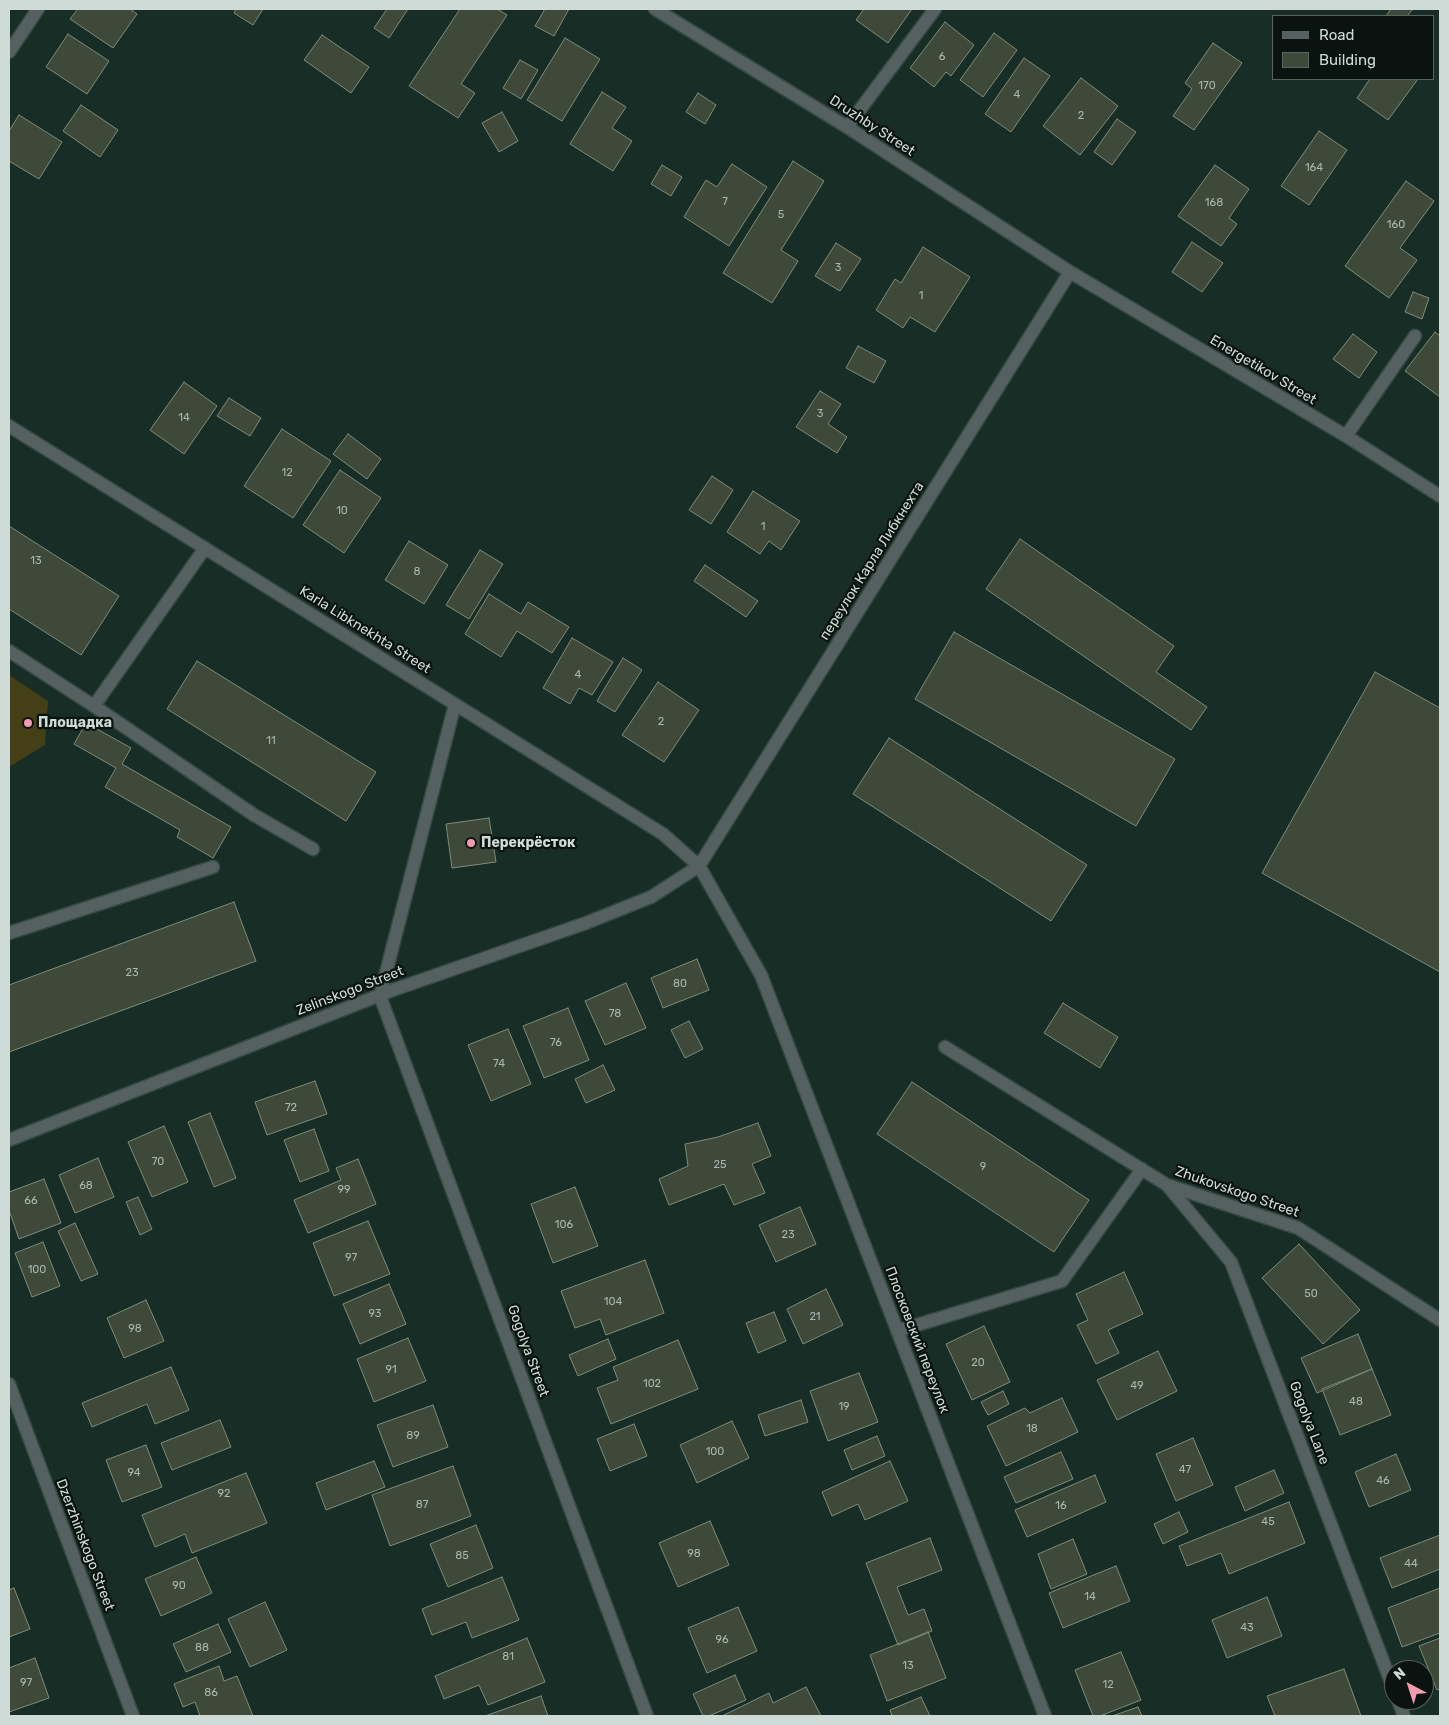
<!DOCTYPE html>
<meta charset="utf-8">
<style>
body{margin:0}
#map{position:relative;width:1449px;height:1725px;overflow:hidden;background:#172d25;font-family:Rubik,sans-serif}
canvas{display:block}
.frame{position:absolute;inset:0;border:10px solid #cfdbd6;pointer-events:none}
.legend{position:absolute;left:1272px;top:15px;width:162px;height:65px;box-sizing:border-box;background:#0a130f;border:1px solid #59635f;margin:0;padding:6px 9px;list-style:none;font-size:15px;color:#cfdbd6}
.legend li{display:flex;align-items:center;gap:10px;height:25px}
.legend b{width:25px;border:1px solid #59635f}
.north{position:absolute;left:1384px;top:1660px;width:50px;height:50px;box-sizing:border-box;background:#0a130f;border:1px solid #59635f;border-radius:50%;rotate:320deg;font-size:14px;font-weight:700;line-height:20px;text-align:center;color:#cfdbd6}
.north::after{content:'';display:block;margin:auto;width:18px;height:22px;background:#f19ab0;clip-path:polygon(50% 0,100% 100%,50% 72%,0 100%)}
</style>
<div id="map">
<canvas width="1449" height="1725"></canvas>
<div class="frame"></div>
<ul class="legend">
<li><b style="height:6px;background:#556061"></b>Road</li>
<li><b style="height:14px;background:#3e4939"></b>Building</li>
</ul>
<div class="north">N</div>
</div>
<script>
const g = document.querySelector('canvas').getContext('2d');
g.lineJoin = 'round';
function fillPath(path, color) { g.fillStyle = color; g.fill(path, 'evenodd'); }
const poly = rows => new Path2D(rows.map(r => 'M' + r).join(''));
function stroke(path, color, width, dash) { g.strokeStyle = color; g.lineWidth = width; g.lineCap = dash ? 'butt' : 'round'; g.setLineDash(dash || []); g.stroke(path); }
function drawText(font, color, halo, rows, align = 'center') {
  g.font = font + ' Rubik,sans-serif'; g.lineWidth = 4.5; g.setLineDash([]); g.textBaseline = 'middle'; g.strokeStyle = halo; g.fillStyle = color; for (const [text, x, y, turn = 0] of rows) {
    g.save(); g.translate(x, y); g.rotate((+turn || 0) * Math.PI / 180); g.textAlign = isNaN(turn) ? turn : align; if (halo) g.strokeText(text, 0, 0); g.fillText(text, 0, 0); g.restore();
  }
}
const green = poly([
 [9,675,48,701,45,745,9,767]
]);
const building = poly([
 [78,9,130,9,137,14,113,48,70,19,78,9],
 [236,9,263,9,253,25,234,13,236,9],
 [387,9,408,9,389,38,374,28,387,9],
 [460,9,497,9,507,15,461,84,475,93,458,118,409,86,460,9],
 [545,9,569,9,554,36,535,26,545,9],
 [864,9,912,9,888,43,856,20,864,9],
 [1391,9,1413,9,1407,16,1386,16,1391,9],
 [945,22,974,45,951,76,946,72,934,87,910,68,945,22],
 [994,33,1017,50,983,97,960,80,994,33],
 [68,34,109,61,87,94,46,67,68,34],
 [322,35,369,67,351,93,304,60,322,35],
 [565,38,600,59,562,121,527,100,565,38],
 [1213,43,1242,63,1194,130,1173,116,1192,89,1185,83,1213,43],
 [1024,58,1050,76,1011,132,985,114,1024,58],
 [520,60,538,70,521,99,503,88,520,60],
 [1081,78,1118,106,1080,155,1043,126,1081,78],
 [1370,79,1418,79,1388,120,1357,98,1370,79],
 [602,92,626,107,612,128,632,141,613,171,570,144,602,92],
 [698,93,716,105,705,124,686,112,698,93],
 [81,105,118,130,100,157,63,131,81,105],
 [502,112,518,141,499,152,482,123,502,112],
 [19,115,62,142,39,179,9,161,9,131,19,115],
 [1117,119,1136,132,1112,165,1094,152,1117,119],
 [1319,131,1347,150,1309,205,1281,186,1319,131],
 [793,161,824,181,781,250,798,261,772,303,723,273,793,161],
 [732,164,767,187,729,246,684,217,706,180,717,187,732,164],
 [662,165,682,177,671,196,651,184,662,165],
 [1215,165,1249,189,1229,218,1237,224,1221,246,1178,216,1215,165],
 [1406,181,1434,201,1400,248,1417,260,1389,298,1345,266,1406,181],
 [1192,242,1223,263,1202,292,1172,272,1192,242],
 [836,243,861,259,840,291,815,276,836,243],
 [923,247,970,277,935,332,910,317,903,328,876,310,895,279,901,283,923,247],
 [1413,292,1429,298,1422,319,1405,312,1413,292],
 [1435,332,1440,336,1440,397,1405,371,1435,332],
 [1353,334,1377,352,1359,378,1333,359,1353,334],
 [858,346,886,361,874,383,846,368,858,346],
 [184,382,217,406,184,454,150,430,184,382],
 [820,391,841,404,828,424,847,437,837,453,796,427,820,391],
 [229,398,261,418,250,436,217,416,229,398],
 [282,429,331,461,293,518,244,486,282,429],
 [348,434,381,459,367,479,333,454,348,434],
 [340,470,381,498,344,553,303,525,340,470],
 [712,476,733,490,711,524,689,510,712,476],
 [753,491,800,521,781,550,769,541,760,554,727,532,753,491],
 [9,526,119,596,81,655,9,609,9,526],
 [1020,539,1174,646,1156,672,1207,707,1191,730,986,589,1020,539],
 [409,541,448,565,424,604,385,580,409,541],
 [480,550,503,564,469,619,446,605,480,550],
 [705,565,758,601,746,617,694,581,705,565],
 [489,594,521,614,528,602,569,627,552,653,517,631,501,657,465,634,489,594],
 [954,632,1175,759,1136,826,915,699,954,632],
 [572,638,613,662,592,695,579,688,570,704,543,688,572,638],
 [623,658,642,670,615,712,597,701,623,658],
 [197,661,376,772,346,821,167,709,197,661],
 [1375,672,1440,708,1440,972,1262,873,1375,672],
 [658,682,699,710,664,762,622,735,658,682],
 [86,723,131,748,122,764,231,827,213,858,177,837,180,830,105,787,116,768,74,744,86,723],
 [889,738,1087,865,1051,921,853,794,889,738],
 [489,818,496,862,452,868,446,824,489,818],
 [234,902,256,961,9,1052,9,985,234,902],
 [697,959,709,990,663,1008,651,978,697,959],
 [626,983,646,1028,605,1045,585,1001,626,983],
 [1063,1003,1118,1037,1100,1068,1044,1033,1063,1003],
 [568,1008,589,1060,544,1078,523,1026,568,1008],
 [689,1021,703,1049,685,1058,671,1030,689,1021],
 [508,1029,531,1084,491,1101,468,1045,508,1029],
 [603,1065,615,1090,586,1103,575,1079,603,1065],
 [315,1081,327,1114,267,1135,255,1102,315,1081],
 [912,1082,1089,1200,1054,1252,877,1134,912,1082],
 [210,1113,236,1178,214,1187,188,1122,210,1113],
 [758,1123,771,1156,752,1164,765,1193,734,1205,724,1184,669,1205,659,1179,688,1166,685,1144,718,1137,758,1123],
 [164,1126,188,1182,152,1197,128,1142,164,1126],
 [314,1129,329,1171,300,1182,284,1140,314,1129],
 [98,1158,114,1197,75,1213,59,1175,98,1158],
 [358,1159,376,1204,308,1233,294,1200,341,1180,336,1168,358,1159],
 [44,1179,61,1223,19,1239,9,1210,9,1192,44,1179],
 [575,1187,598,1246,553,1263,531,1204,575,1187],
 [138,1197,152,1229,140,1235,126,1202,138,1197],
 [800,1207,816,1244,776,1262,759,1225,800,1207],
 [368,1221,390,1274,334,1296,313,1243,368,1221],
 [75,1223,98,1274,81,1281,58,1231,75,1223],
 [43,1242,60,1286,32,1297,15,1253,43,1242],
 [1299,1244,1360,1310,1323,1344,1262,1278,1299,1244],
 [645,1260,664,1313,606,1335,600,1319,575,1328,561,1291,645,1260],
 [1124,1272,1143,1314,1108,1330,1119,1353,1096,1364,1077,1325,1088,1320,1076,1294,1124,1272],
 [389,1284,406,1324,360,1344,343,1304,389,1284],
 [826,1289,843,1325,803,1344,787,1309,826,1289],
 [146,1300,164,1341,124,1358,107,1318,146,1300],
 [774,1312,786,1341,758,1353,746,1323,774,1312],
 [984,1326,1010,1382,972,1400,946,1344,984,1326],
 [1358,1334,1372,1369,1317,1393,1301,1358,1358,1334],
 [408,1338,426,1381,374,1402,357,1359,408,1338],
 [608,1339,616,1359,578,1376,569,1355,608,1339],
 [678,1340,698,1389,611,1424,597,1388,618,1380,613,1367,678,1340],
 [1158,1351,1177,1391,1117,1420,1097,1380,1158,1351],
 [171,1367,189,1410,155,1424,147,1404,92,1427,82,1403,171,1367],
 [1372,1369,1391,1415,1340,1435,1322,1389,1372,1369],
 [859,1373,878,1422,828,1441,810,1391,859,1373],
 [1003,1391,1009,1404,988,1415,981,1402,1003,1391],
 [1062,1398,1078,1432,1006,1466,987,1426,1025,1408,1030,1413,1062,1398],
 [801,1400,808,1422,765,1436,758,1415,801,1400],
 [433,1405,448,1447,393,1467,377,1425,433,1405],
 [220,1420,231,1447,172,1470,161,1443,220,1420],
 [732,1421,749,1458,697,1483,680,1445,732,1421],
 [634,1424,647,1456,610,1471,597,1439,634,1424],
 [877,1436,885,1456,852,1470,844,1450,877,1436],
 [1193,1438,1213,1485,1176,1501,1156,1454,1193,1438],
 [146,1445,162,1487,122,1502,106,1460,146,1445],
 [1061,1452,1073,1479,1016,1503,1004,1477,1061,1452],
 [1396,1454,1411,1490,1369,1507,1355,1472,1396,1454],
 [374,1461,385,1487,326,1510,316,1483,374,1461],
 [890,1461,908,1501,865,1520,858,1504,832,1516,822,1492,890,1461],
 [453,1466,471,1516,390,1546,372,1495,453,1466],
 [1274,1470,1284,1493,1245,1511,1235,1487,1274,1470],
 [246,1473,267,1523,192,1553,185,1534,155,1547,142,1515,246,1473],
 [1095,1475,1106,1502,1027,1537,1015,1510,1095,1475],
 [1289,1502,1305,1543,1229,1574,1221,1553,1187,1566,1179,1546,1289,1502],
 [1179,1512,1188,1532,1163,1544,1154,1524,1179,1512],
 [710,1521,729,1565,678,1587,659,1543,710,1521],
 [476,1525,493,1568,448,1587,430,1544,476,1525],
 [1440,1535,1440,1569,1392,1588,1380,1558,1440,1535],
 [930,1538,942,1570,897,1587,908,1615,924,1609,932,1631,898,1645,866,1563,930,1538],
 [1073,1539,1087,1574,1051,1589,1038,1554,1073,1539],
 [196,1557,212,1593,161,1616,145,1579,196,1557],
 [1116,1566,1130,1601,1063,1628,1049,1593,1116,1566],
 [502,1577,519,1620,472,1638,466,1622,432,1635,422,1609,502,1577],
 [14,1588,30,1629,9,1637,9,1590,14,1588],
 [1440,1588,1440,1633,1402,1647,1388,1608,1440,1588],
 [1267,1597,1282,1636,1227,1658,1212,1620,1267,1597],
 [265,1602,287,1650,250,1667,228,1619,265,1602],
 [738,1607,757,1651,707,1673,688,1628,738,1607],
 [218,1624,231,1652,186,1672,173,1644,218,1624],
 [928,1632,946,1678,887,1701,870,1655,928,1632],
 [527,1638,545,1682,488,1705,479,1685,444,1699,435,1676,527,1638],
 [1440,1638,1440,1689,1437,1690,1419,1646,1440,1638],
 [1121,1652,1141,1700,1100,1716,1093,1716,1075,1670,1121,1652],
 [35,1658,49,1698,9,1712,9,1668,35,1658],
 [219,1666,224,1681,237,1676,253,1716,200,1716,195,1702,183,1707,174,1684,219,1666],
 [1344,1669,1361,1716,1275,1716,1267,1696,1344,1669],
 [735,1675,746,1700,709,1716,703,1716,693,1694,735,1675],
 [806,1687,821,1716,722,1716,769,1693,773,1703,806,1687],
 [541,1696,548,1716,485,1716,541,1696],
 [921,1697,930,1716,892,1716,890,1710,921,1697],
 [1138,1707,1142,1716,1112,1716,1138,1707]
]);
const minor = poly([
 [655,9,847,127,1070,272,1346,436,1440,496],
 [9,52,38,9],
 [847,127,935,9],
 [9,426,663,834,699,866,761,975,1045,1716],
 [1346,436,1415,336],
 [9,651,94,706,205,548],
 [455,704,380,996,647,1716],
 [94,706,254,815,313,849],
 [9,933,213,867],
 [945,1047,1167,1185,1298,1228,1440,1320],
 [9,1140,393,990,586,923,651,897,699,866,1070,272],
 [1167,1185,1231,1262,1394,1690],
 [897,1331,1062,1281,1142,1169],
 [9,1384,133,1716],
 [1398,1700,1404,1716]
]);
const markers = [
 [28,723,5,"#f19ab0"],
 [471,843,5,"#f19ab0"]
];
const numberNames = [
 ["6",942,57],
 ["170",1207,86],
 ["4",1017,95],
 ["2",1081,116],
 ["164",1314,168],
 ["7",725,202],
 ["168",1214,203],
 ["5",781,215],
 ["160",1396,225],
 ["3",838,268],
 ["1",921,296],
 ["3",820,414],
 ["14",184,418],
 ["12",287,473],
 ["10",342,511],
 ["1",763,527],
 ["13",36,561],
 ["8",417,572],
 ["4",578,675],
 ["2",661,722],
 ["11",271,741],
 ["23",132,973],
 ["80",680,984],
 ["78",615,1014],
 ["76",556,1043],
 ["74",499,1064],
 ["72",291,1108],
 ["70",158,1162],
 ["25",720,1165],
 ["9",983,1167],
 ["68",86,1186],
 ["99",344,1190],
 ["66",31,1201],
 ["106",564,1225],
 ["23",788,1235],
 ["97",351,1258],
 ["100",37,1270],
 ["50",1311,1294],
 ["104",613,1302],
 ["93",375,1314],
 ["21",815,1317],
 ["98",135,1329],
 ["20",978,1363],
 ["91",391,1370],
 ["102",652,1384],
 ["49",1137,1386],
 ["48",1356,1402],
 ["19",844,1407],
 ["18",1032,1429],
 ["89",413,1436],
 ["100",715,1452],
 ["47",1185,1470],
 ["94",134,1473],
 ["46",1383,1481],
 ["92",224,1494],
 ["87",422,1505],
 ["16",1061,1506],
 ["45",1268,1522],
 ["98",694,1554],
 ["85",462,1556],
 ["44",1411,1564],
 ["90",179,1586],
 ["14",1090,1597],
 ["43",1247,1628],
 ["96",722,1640],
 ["88",202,1648],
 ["81",508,1657],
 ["13",908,1666],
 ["97",26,1683],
 ["12",1108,1685],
 ["86",211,1693]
];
const streetNames = [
 ["Druzhby Street",872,126,33],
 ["Energetikov Street",1263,370,31],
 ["переулок Карла Либкнехта",872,561,-58],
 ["Karla Libknekhta Street",365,630,32],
 ["Zelinskogo Street",350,991,-21],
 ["Zhukovskogo Street",1237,1192,19],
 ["Плосковский переулок",917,1340,69],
 ["Gogolya Street",528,1351,70],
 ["Gogolya Lane",1309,1423,69],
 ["Dzerzhinskogo Street",85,1545,69]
];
const poiNames = [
 ["Площадка",38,723],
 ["Перекрёсток",481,843]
];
fillPath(green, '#443f16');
fillPath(building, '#3e4939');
stroke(building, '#7f8c7a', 1);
stroke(minor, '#344941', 15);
stroke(minor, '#556061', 12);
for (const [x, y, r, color] of markers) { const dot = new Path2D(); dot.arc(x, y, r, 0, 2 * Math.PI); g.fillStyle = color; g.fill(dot); stroke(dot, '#0a130f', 2); }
drawText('11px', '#abb6af', null, numberNames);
drawText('14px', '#cfdbd6', '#0a130f', streetNames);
drawText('bold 14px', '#cfdbd6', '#0a130f', poiNames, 'left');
</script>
